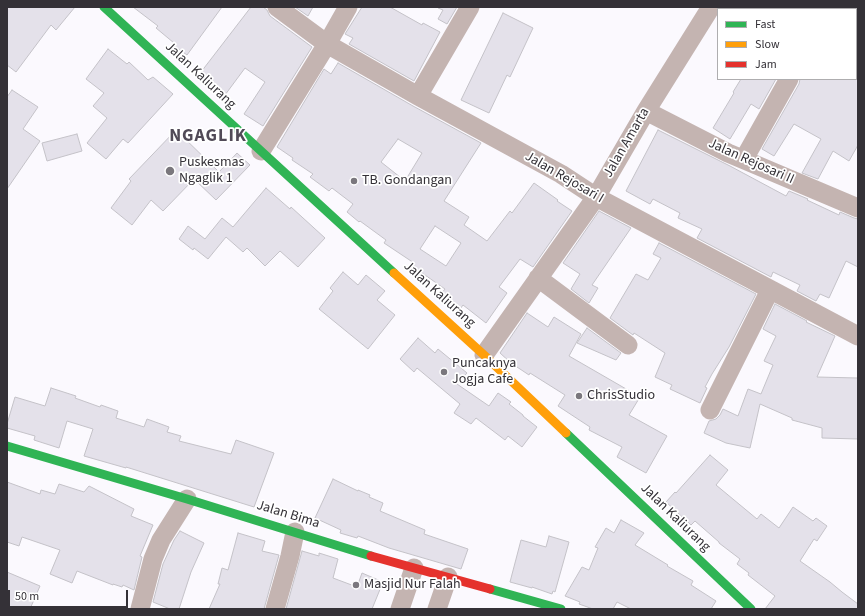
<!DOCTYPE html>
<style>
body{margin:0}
#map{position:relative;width:865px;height:616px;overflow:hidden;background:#fbf9fe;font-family:"Source Sans 3",sans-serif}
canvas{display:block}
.frame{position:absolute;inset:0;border:8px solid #343137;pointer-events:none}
.legend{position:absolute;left:717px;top:8px;width:140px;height:72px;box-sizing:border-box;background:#fff;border:1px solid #aeadaf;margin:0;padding:5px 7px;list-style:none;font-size:12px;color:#343137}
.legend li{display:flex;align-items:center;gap:8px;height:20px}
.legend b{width:20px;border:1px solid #aeadaf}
.scale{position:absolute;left:8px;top:590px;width:120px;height:18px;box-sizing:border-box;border:2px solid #343137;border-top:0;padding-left:5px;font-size:12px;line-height:14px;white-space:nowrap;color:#343137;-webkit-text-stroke:3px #fff;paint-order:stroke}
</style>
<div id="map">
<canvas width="865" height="616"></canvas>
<div class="frame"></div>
<ul class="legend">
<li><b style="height:5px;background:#30b455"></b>Fast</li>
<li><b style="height:5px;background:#ff9f0a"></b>Slow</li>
<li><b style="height:5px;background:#e5322d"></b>Jam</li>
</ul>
<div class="scale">50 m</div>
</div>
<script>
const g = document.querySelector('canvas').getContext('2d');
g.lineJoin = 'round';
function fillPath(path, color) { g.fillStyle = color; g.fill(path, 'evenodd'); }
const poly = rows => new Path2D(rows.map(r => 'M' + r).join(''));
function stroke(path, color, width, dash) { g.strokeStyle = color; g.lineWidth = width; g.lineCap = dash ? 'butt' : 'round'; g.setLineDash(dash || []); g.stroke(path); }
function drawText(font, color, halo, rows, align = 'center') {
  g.font = font + ' "Source Sans 3",sans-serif'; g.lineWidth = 3.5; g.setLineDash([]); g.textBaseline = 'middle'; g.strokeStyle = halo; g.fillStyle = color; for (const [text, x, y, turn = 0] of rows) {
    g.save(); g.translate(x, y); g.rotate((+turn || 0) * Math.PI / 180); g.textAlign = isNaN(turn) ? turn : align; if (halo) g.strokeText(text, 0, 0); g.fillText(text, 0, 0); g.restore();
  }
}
const building = poly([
 [7,7,75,7,56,30,51,25,16,72,7,65,7,7],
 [133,7,222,7,187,55,173,45,174,43,156,28,158,26,133,7],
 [251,7,263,7,267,10,270,16,312,47,263,126,244,114,265,82,245,68,225,95,203,78,205,75,201,72,251,7],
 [295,7,313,7,308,16,295,7],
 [362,7,390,7,422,25,423,23,440,32,414,81,349,44,353,38,345,34,362,7],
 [439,7,457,7,447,24,438,19,443,10,438,8,439,7],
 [503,13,533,28,510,77,507,75,489,113,461,100,503,13],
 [108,49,127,64,129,62,148,80,153,77,173,94,128,143,123,139,106,159,87,143,107,118,93,106,104,93,86,79,108,49],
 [338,63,413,106,481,143,444,201,469,217,464,225,487,241,510,211,512,213,534,183,558,200,557,201,572,211,533,267,520,259,499,287,507,293,486,323,463,305,458,312,443,301,439,297,445,289,412,266,414,263,384,243,386,240,360,221,359,222,347,212,353,204,332,188,329,191,310,177,313,174,292,160,293,158,277,147,324,69,331,74,338,63],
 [398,139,422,153,405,181,381,162,398,139],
 [435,226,461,243,446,266,420,249,435,226],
 [741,79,776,79,759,109,751,104,730,139,713,128,734,93,733,92,741,79],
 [800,79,858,79,858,145,849,161,833,151,818,179,802,173,821,139,794,124,774,156,762,149,799,84,800,79],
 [12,90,38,107,23,129,40,141,7,189,7,97,12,90],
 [176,130,219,172,237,153,250,165,216,200,194,179,163,211,151,200,132,225,111,208,131,181,129,179,176,130],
 [658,130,730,166,786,196,789,191,808,199,807,200,839,215,840,212,854,218,858,219,858,267,846,261,829,298,820,294,816,301,797,291,800,285,773,272,771,277,697,238,702,229,678,218,680,213,653,199,650,204,626,191,658,130],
 [77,134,82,151,47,161,42,143,77,134],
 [266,188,290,209,291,207,325,238,298,267,280,251,265,266,247,248,243,252,226,237,208,259,194,248,193,250,179,239,188,226,205,239,222,218,233,227,266,188],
 [599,211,631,228,592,285,598,288,589,303,571,289,580,274,563,263,599,211],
 [659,243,756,294,729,347,712,374,705,387,707,388,700,403,670,389,672,385,655,377,665,353,634,333,633,335,610,318,636,274,648,280,661,258,653,254,659,243],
 [343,272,358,285,366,275,385,291,377,300,395,315,368,349,319,309,333,291,330,288,343,272],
 [775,304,807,321,806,322,835,336,817,377,858,378,858,439,822,438,822,428,792,420,792,418,760,404,750,448,726,443,704,433,709,421,716,419,720,415,723,409,738,416,748,389,761,394,773,365,764,361,776,336,763,329,775,304],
 [527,313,548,327,554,317,581,334,569,356,640,397,629,415,667,436,646,473,617,457,622,447,589,430,590,427,558,406,565,395,530,373,529,375,511,363,500,353,527,313],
 [587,328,621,353,616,360,577,343,587,328],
 [418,338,435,353,438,349,467,373,457,384,489,406,498,393,511,402,509,404,523,415,523,416,537,427,522,447,508,436,505,440,476,418,471,424,454,413,460,404,417,368,414,372,400,359,418,338],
 [51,388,76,396,75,398,100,407,101,405,118,411,116,418,144,427,147,419,169,427,167,432,181,436,179,441,231,454,236,440,274,453,254,507,126,467,126,468,84,456,93,429,67,421,59,448,34,440,35,436,7,428,7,424,15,397,45,406,51,388],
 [710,455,728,470,716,485,757,519,761,514,779,528,793,507,813,521,816,518,827,526,817,541,814,539,800,561,830,582,842,592,858,604,858,609,765,609,775,596,748,575,749,573,737,564,740,559,719,543,719,542,695,521,691,525,666,502,675,492,676,493,710,455],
 [333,479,358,491,358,490,370,495,369,497,383,503,380,511,425,530,424,534,468,549,461,569,389,548,358,536,357,538,340,533,341,530,315,518,333,479],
 [7,482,40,494,41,490,55,494,59,484,84,492,89,486,134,509,131,516,153,525,140,556,142,557,134,590,123,585,122,587,113,584,113,585,77,571,72,583,50,574,60,550,22,537,19,546,7,542,7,482],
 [621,520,644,533,635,545,668,565,667,566,693,581,691,585,716,601,711,609,631,609,617,602,613,609,593,609,579,604,580,602,565,596,582,567,589,570,598,548,595,547,606,528,614,533,621,520],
 [180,531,204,543,191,572,179,609,170,609,153,602,163,564,174,540,180,531],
 [238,533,265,541,262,551,279,555,264,609,209,609,220,584,218,584,222,568,228,570,238,533],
 [549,536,569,542,555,592,553,591,552,594,532,587,532,588,510,582,521,540,546,547,549,536],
 [302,551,319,556,319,553,338,559,333,578,357,587,362,573,383,582,372,609,286,609,302,551],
 [7,572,40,586,30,609,7,609,7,572]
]);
const street = poly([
 [277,7,327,44,418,96,561,174,596,197,858,336],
 [828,9,829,7],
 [418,96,470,7],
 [646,111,728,153,858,208],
 [261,151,327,44,348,7],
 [744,159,789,79],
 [538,278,628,345],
 [484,355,596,197,646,111,711,7],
 [710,410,770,290],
 [140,609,153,559,161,540,187,499],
 [275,609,290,556,295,532],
 [400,609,414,568],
 [437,609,448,577]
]);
const fast = poly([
 [104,7,394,273],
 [566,433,751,609],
 [7,446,187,499,371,556],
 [490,589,561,609]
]);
const slow = poly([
 [394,273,484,355,566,433]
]);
const jam = poly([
 [371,556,490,589]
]);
const markers = [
 [170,171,5,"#7a777d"],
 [354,181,4,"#7a777d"],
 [444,372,4,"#7a777d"],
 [579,396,4,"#7a777d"],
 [356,585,4,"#7a777d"]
];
const streetNames = [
 ["Jalan Kaliurang",200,76,43],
 ["Jalan Amarta",627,143,-60],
 ["Jalan Rejosari II",751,162,24],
 ["Jalan Rejosari I",564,178,30],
 ["Jalan Kaliurang",439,295,42],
 ["Jalan Bima",288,515,17],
 ["Jalan Kaliurang",675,518,44]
];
const poiNames = [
 ["Puskesmas",179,163],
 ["Ngaglik 1",179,179],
 ["TB. Gondangan",362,181],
 ["Puncaknya",452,364],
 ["Jogja Cafe",452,380],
 ["ChrisStudio",587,396],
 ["Masjid Nur Falah",364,585]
];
const districtNames = [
 ["NGAGLIK",208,137]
];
fillPath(building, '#e4e1ea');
stroke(building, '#c4c2c8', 1);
stroke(street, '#c4b4b1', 19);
stroke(fast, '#30b455', 9);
stroke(slow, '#ff9f0a', 9);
stroke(jam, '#e5322d', 9);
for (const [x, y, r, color] of markers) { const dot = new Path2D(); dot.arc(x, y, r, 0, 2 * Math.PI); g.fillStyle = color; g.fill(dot); stroke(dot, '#fff', 1.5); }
drawText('14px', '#343137', '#fff', streetNames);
drawText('14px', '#343137', '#fff', poiNames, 'left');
g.letterSpacing = '1px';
drawText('bold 18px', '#514a57', '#fff', districtNames);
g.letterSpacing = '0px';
</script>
